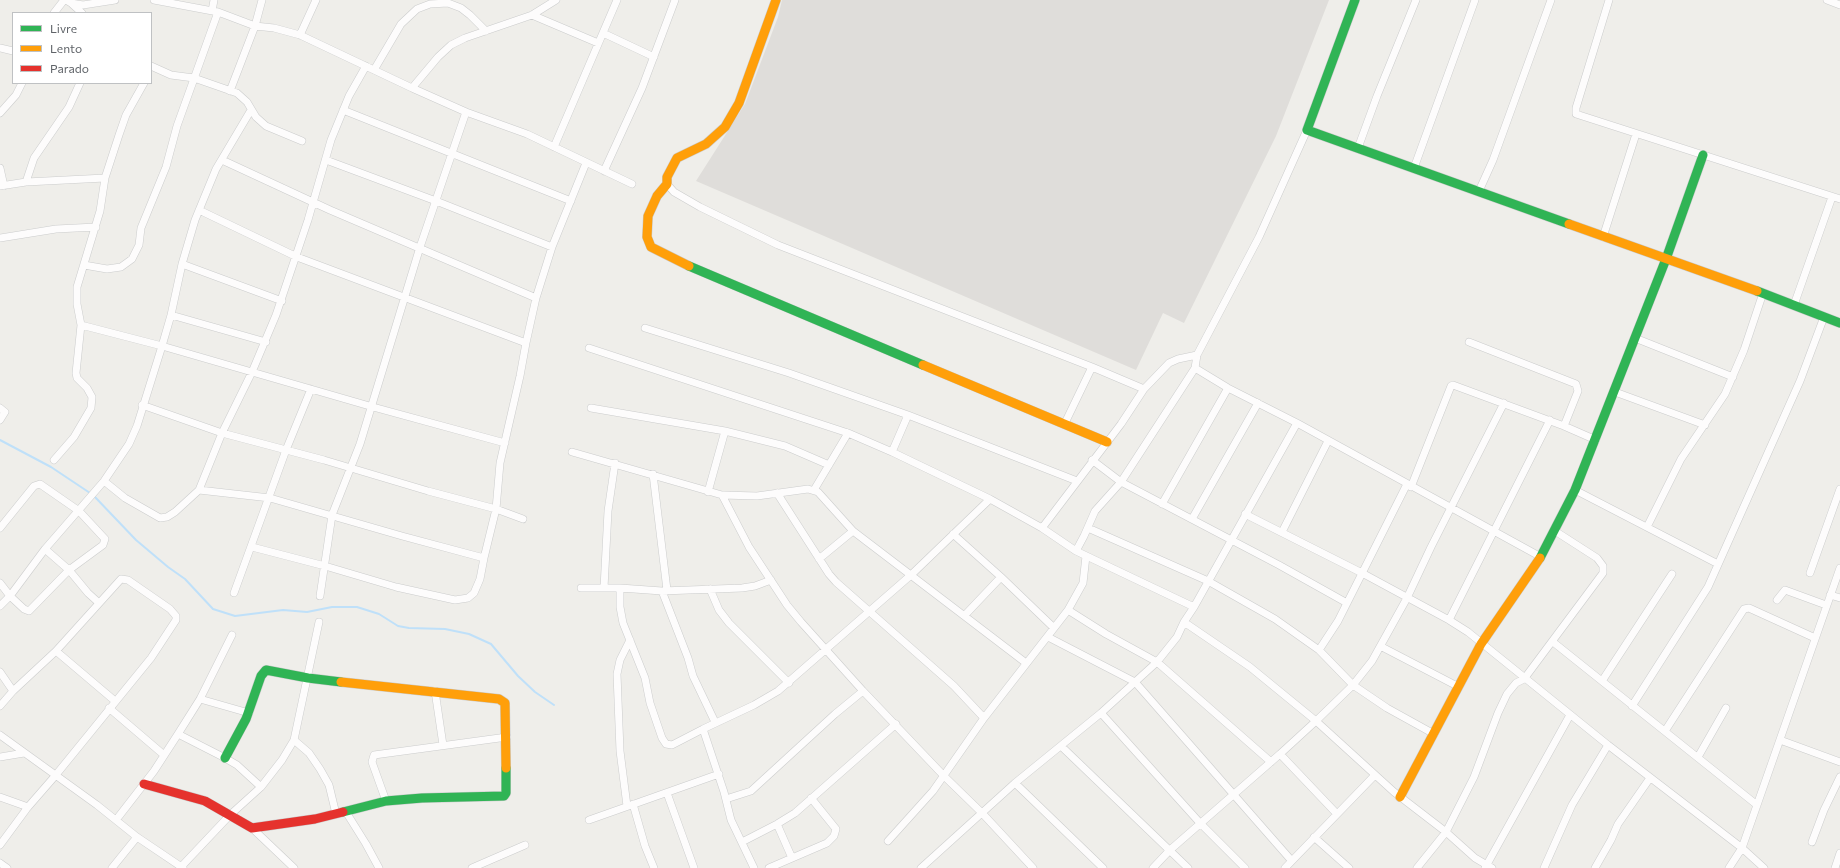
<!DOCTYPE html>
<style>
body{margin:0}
#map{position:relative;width:1840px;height:868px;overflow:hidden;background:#efeeea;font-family:Commissioner,sans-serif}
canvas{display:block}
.legend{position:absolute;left:12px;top:12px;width:140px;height:72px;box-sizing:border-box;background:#fff;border:1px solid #bfc1c3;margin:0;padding:5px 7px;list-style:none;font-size:12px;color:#5f6368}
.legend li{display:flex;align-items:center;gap:8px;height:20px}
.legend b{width:20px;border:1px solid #bfc1c3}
</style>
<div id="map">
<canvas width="1840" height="868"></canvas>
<ul class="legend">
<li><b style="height:5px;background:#30b455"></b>Livre</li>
<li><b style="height:5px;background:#ff9f0a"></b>Lento</li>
<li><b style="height:5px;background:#e5322d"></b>Parado</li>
</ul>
</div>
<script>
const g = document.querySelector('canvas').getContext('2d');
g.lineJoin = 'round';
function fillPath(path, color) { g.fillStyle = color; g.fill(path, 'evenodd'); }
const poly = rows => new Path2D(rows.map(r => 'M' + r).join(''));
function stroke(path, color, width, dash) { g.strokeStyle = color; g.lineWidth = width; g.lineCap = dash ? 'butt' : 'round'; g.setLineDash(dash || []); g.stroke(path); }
const industrial = poly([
 [782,0,1329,0,1276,136,1184,323,1163,313,1136,370,696,181,745,104,778,17]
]);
const stream = poly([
 [0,440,51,467,90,493],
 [94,496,136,540,168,567,185,579,213,609,235,616,283,610,307,612,332,607,357,607,379,614,398,626,409,628,445,629,469,634,491,644,518,676,535,692,554,705]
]);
const street = poly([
 [66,0,71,3,83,5,115,0],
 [154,0,218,12,255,26,274,28,300,35,412,88,466,112,527,134,632,184],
 [1609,0,1576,108,1576,114,1840,199],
 [1827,0,1840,5],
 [72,4,82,13],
 [212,11,214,0],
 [54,13,64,0],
 [532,15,598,43],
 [603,33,654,57],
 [300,35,316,0],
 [0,48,13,51],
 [151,66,171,75,194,78,237,93,247,102,256,117,266,126,302,141],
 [374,70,401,24,417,9,430,4,448,3,461,8,470,15,486,31],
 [412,88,438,57,451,45,465,38,532,15,556,0],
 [230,91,255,26,262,0],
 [343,110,571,201],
 [0,113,16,95,22,83],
 [1307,130,1259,237,1197,355,1195,368,1228,388,1297,423,1541,557],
 [554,147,617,0],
 [1358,148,1377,96,1416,0],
 [222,160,330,210,536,298],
 [326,160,436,201,552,247],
 [0,168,4,186],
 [1414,168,1475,0],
 [604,171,642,88,675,0],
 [26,182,34,158,69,107,80,83],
 [667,184,674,192,700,207,778,245,1092,367,1144,389],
 [0,186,26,182,105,178],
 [1479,191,1493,160,1551,0],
 [199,210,297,257,526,343],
 [1603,237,1636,134],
 [0,238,56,229,96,227],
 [182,264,282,301],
 [84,265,107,269,121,267,132,259,139,245,141,228,166,167,177,126,218,12],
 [1794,305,1832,197],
 [171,315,266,342],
 [81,325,162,346,373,407,505,443],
 [645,328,789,373,908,415,1077,481],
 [1635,338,1733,377],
 [1469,342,1576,384,1578,391,1564,426],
 [589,348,848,433,892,452,990,499,1042,528,1076,551,1194,607],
 [1615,392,1705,425],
 [142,405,222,433,324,460,428,491,496,509,523,519],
 [0,408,5,412,0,420],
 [591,408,725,431,785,446,829,465],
 [1065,423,1092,367],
 [572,452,722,495,749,547,787,605,801,622,863,691,944,776,982,813,1033,868],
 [892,452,908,415],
 [54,460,74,437,91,408,92,397,87,388,77,378,76,373,81,325,77,304,77,287,100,211,105,178,119,135,126,115,144,83],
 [1092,460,1121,482,1279,565,1347,603],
 [653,474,667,590],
 [104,481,125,498,160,518,167,517,175,512,199,490,222,433,252,372,276,315,308,220,331,140,349,96,366,66],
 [1411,487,1451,386,1453,385,1564,426,1596,440],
 [199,490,270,498,402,536,484,558],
 [814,490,848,433],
 [1575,490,1718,564],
 [708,492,725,431],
 [777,493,829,574,836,582,954,686,984,718],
 [722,495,757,496,808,489,818,492,853,531,1026,663],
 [1162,504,1228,388],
 [1245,514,1362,573,1449,620,1468,632,1608,745,1742,848,1764,868],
 [1192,519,1258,403],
 [1647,527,1681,459,1725,394,1744,350,1763,293],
 [0,528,34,486,40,484,79,511,105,539,103,545,69,570,29,611,24,609,10,596,0,583],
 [1042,528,1121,424,1144,389,1169,363,1178,359,1197,355],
 [1088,528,1208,581,1275,619,1319,650,1353,685,1387,708,1434,734],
 [1282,532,1328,441],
 [953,534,1001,577,1054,628],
 [252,547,325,566,396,587,455,600,468,598,474,593,480,579,484,558,496,509,500,463,520,376,526,343,536,298,552,247,586,163],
 [45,549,69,570,88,593,99,603],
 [1076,551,1084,536,1095,511,1121,482,1195,368],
 [819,559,853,531],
 [1810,573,1840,489],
 [581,588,620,588,662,591,742,588,755,586,771,580],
 [604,588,608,511,615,463],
 [620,588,620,607,623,623,645,678,650,703,662,738,666,744,672,745,703,729],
 [710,589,719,610,729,623,789,683],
 [662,591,688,658,693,676,715,722],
 [234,593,286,450,311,389],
 [1830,595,1840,598],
 [320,596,332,515,360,444,420,247,466,112],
 [1777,600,1785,590,1826,605],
 [0,606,10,596,45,549,104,481,129,444,137,426,162,346,171,315,182,264,195,220,216,169,251,110],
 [1068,610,1106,634,1157,662,1271,762],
 [965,615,1001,577],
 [1449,620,1550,420],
 [1184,622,1250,667,1316,721,1394,792,1446,832,1475,858,1492,868],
 [1048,637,1135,682,1291,860],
 [1553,642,1757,805],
 [1382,647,1459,687],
 [1319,650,1338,621,1407,484],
 [56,651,115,701],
 [0,672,13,691],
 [1602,681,1672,574],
 [435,691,443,745],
 [200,699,249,713],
 [0,706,13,691,56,651,121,579,128,580,170,609,176,616,176,620,151,658,55,776,28,807,0,845],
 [1632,706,1708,587,1800,381,1824,317],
 [109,708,164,755],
 [1101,713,1200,823,1245,868],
 [1665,731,1744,609,1749,608,1815,638],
 [178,734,225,758,237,765,261,787],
 [0,735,97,805,137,837,183,868],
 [294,740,309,753,320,769,329,785,336,814],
 [1780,740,1840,762],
 [1061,746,1188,868],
 [1280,754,1337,814],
 [0,757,24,753],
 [1698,757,1726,708],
 [1015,783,1103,868],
 [667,793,694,868],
 [0,797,28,807],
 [726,799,751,791,835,714,863,691],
 [386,801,372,762,374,755,507,737],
 [633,804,645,846,654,868],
 [627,806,620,751,617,674,620,660,630,640],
 [346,812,366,844,379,868],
 [116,820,154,771,178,734,200,699,232,635],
 [589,820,719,774],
 [777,824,792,858],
 [252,828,294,868],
 [1314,837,1349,868],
 [888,841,933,791,984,718,1068,610,1083,583,1086,556],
 [742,842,777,824,795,813,896,724],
 [1812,842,1824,810,1840,777],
 [0,863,7,868],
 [112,868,137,837],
 [180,868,230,815,261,787,282,760,294,740,319,622],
 [472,868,525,845],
 [754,868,731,820,724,792,703,729,754,705,778,691,911,575,990,499],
 [769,868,827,843,834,836,836,829,811,798],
 [921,868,1015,783,1101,713,1157,662,1177,637,1184,622,1194,607,1297,423],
 [1153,868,1170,850,1280,754,1316,721,1353,685,1372,661,1407,598,1431,547,1504,403],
 [1285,868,1375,775],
 [1417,868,1446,832,1474,777,1498,713,1507,694,1516,683,1524,679,1603,573,1603,566,1597,558,1555,531],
 [1485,868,1570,715],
 [1544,868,1572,805,1608,745],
 [1595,868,1611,840,1618,824,1650,778],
 [1729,868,1742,848,1840,568],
 [1835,868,1840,853]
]);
const fast = poly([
 [1355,0,1307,130,1569,224],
 [689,266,923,365],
 [1757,291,1840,323],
 [1540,558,1575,490,1666,259,1703,155],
 [225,758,246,719,261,676,266,670,308,678,341,682],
 [343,812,386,801,422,798,504,796,506,793,506,768]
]);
const slow = poly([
 [1569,224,1757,291],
 [689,266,651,247,647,237,648,216,657,196,667,184,667,177,677,158,706,144,725,127,739,103,776,0],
 [923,365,1107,442],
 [341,682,499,699,505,703,506,768],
 [1400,797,1481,644,1540,558]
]);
const jam = poly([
 [144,784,205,801,252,828,315,819,343,812]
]);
fillPath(industrial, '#dfddda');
stroke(stream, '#bfe0f9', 2);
stroke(street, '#cbcccc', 8);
stroke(fast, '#cacacb', 10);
stroke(slow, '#cacacb', 10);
stroke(jam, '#cacacb', 10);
stroke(street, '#fdfcfc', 7);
stroke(fast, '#30b455', 9);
stroke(slow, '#ff9f0a', 9);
stroke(jam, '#e5322d', 9);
</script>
